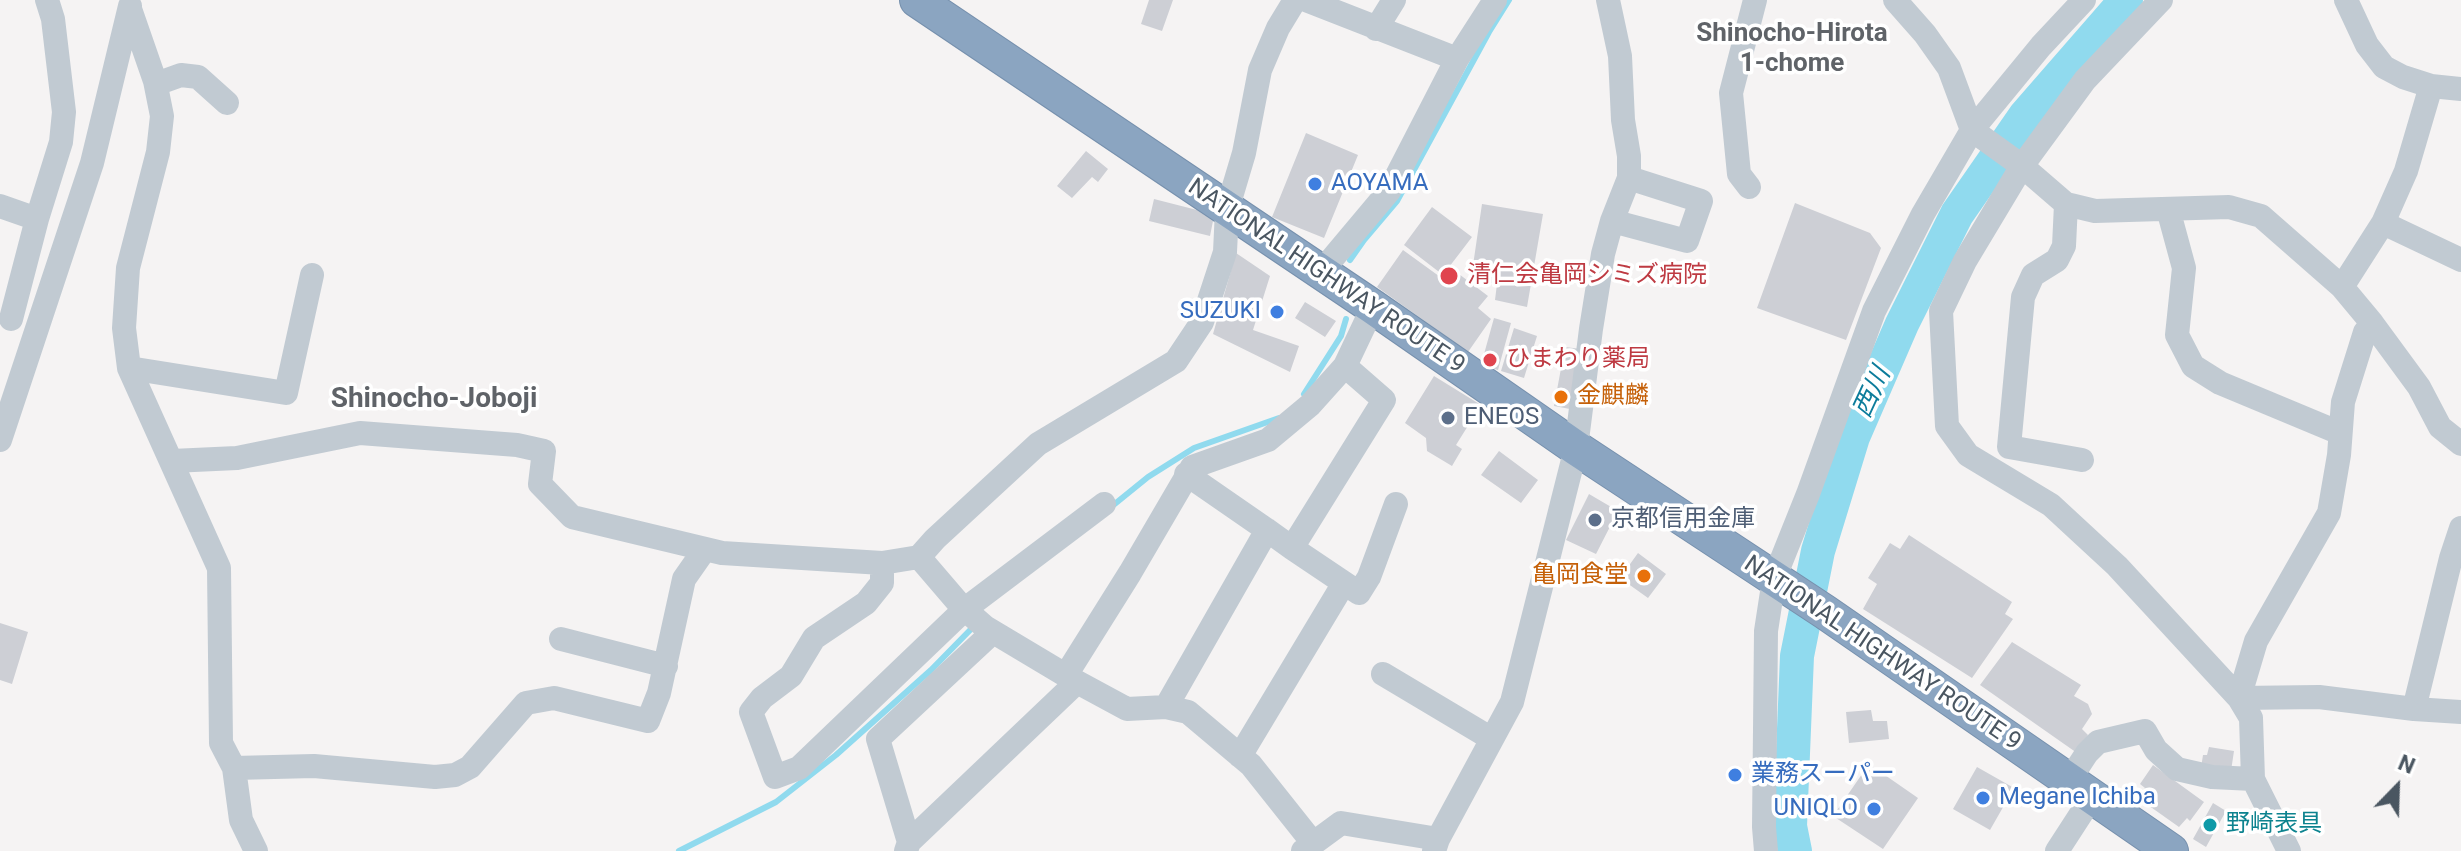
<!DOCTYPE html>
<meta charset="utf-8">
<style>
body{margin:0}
#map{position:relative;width:2461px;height:851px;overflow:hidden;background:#f5f3f3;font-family:Roboto,sans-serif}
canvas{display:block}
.north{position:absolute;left:2357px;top:747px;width:80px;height:80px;-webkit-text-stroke:6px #fff;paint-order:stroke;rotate:23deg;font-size:22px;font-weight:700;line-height:32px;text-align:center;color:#4a5661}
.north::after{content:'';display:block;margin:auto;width:28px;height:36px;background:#4a5661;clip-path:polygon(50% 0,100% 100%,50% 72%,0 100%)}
</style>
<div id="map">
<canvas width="2461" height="851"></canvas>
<div class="north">N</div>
</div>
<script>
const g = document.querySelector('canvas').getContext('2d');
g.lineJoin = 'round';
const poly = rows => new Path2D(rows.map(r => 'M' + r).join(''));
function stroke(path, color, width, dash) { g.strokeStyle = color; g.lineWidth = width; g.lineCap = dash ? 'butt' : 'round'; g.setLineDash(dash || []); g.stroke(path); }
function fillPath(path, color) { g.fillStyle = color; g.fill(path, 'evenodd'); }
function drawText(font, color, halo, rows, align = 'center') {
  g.font = font + ' Roboto,"Noto Sans JP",sans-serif'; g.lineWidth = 7; g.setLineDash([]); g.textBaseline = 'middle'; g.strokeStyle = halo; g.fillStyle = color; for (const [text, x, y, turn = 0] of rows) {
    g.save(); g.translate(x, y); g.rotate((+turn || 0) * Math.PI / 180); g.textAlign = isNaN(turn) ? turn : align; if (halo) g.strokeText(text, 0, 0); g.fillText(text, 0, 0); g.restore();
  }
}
const stream = poly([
 [1350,260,1364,240,1397,201,1489,32,1509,0],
 [1304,394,1341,336,1346,319],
 [1111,507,1148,477,1194,448,1279,418],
 [679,851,776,802,836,755,931,670,976,624]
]);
const river = poly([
 [1795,851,1790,826,1797,656,1818,551,1853,437,1902,324,1957,214,2025,116,2126,0]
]);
const building = poly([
 [1149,0,1173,0,1162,31,1141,24],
 [1306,133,1358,155,1324,238,1272,217],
 [1086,151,1108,169,1098,182,1092,177,1072,198,1057,186],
 [1154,199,1197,210,1213,221,1210,236,1149,221],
 [1795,203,1870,233,1881,248,1846,340,1757,308],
 [1482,204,1543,214,1527,307,1495,300,1497,284,1471,279],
 [1432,207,1472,237,1443,275,1404,245],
 [1403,250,1443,279,1451,268,1488,296,1478,308,1491,319,1468,352,1377,287],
 [1236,253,1270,276,1253,330,1299,346,1290,372,1213,334],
 [1305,302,1336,321,1325,337,1295,318],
 [1494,318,1511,323,1498,370,1481,365],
 [1514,328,1537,336,1524,378,1501,371],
 [1565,347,1581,349,1570,409,1554,406],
 [1434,376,1481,405,1456,445,1462,449,1452,466,1427,451,1426,438,1405,423],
 [1499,451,1538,480,1521,503,1481,475],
 [1589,494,1618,511,1596,554,1566,540],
 [1909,535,2012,602,2005,614,2013,619,1972,678,1863,609,1877,584,1868,578,1890,543,1900,549],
 [1638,553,1666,574,1648,598,1620,578],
 [0,623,28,632,12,684,0,680],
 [2012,642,2081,685,2074,696,2088,704,2092,714,2082,729,2088,735,2077,753,1980,685],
 [1871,710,1873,721,1887,721,1889,739,1849,743,1846,712],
 [2209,747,2234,751,2231,771,2201,768,2203,755,2207,755],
 [1869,764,1918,798,1883,849,1833,816],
 [2153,765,2204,802,2190,821,2187,818,2179,827,2138,798,2145,788,2140,784],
 [1977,767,2014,788,1990,830,1953,809],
 [2213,803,2226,811,2206,847,2193,839]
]);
const minor = poly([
 [1306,0,1457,59],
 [1895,0,1925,34,1949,68,1972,130,2022,166,2066,204,2095,211,2229,207,2261,216,2342,287,2372,323,2419,387,2440,427,2461,444],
 [2161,0,2085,80,2022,166,1965,261,1941,311,1947,426,1968,455,2051,505,2117,566,2239,698,2251,718,2253,779,2289,851],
 [2346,0,2367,45,2384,67,2403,77,2431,86],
 [130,9,155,81,162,116,158,152,128,268,124,328,129,368,219,568,221,743,234,768,241,820,256,851],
 [1376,29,1394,0],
 [156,84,181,75,198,77,227,103],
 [1749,187,1739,174,1731,93,1755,0],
 [2066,204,2064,246,2057,260,2033,275,2023,297,2009,447,2082,460],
 [0,206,37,219],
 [2168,209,2184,268,2177,335,2193,366,2220,383,2340,433],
 [1612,221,1687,241,1701,201,1629,178],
 [2383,223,2461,260],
 [1321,272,1389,191,1457,59,1495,0],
 [2342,287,2383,223,2406,171,2431,86,2461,89],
 [11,319,37,219,61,142,64,112,53,19,47,0],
 [129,368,286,393,312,275],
 [0,440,92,163,130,6],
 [172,461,237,458,360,433,517,445,544,451,540,484,572,517,722,553,882,563,919,557,935,539,1038,444,1176,361,1202,322,1225,252,1227,210,1244,153,1260,70,1278,28,1295,0],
 [1186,474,1267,530],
 [1292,548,1359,593,1369,577,1396,504],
 [919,557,961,606,985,627,1077,682,1127,709,1166,707,1188,712,1251,765,1313,843],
 [882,563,882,583,866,603,814,638,791,676,762,698,751,712,775,777,799,768,965,609,1104,504],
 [561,639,666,666],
 [1383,674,1492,739],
 [1066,675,1130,573,1192,467,1268,440,1310,405,1345,366],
 [2239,698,2256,641,2329,513,2339,455,2343,402,2365,332,2372,323],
 [2239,698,2319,697,2414,709,2461,712],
 [1166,707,1267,530,1292,548,1384,400,1345,366,1373,307],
 [2414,709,2451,558,2461,528],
 [1240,756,1344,583],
 [234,768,314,766,435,777,455,775,470,767,526,703,554,698,648,721,659,693,684,579,705,549],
 [2068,782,2087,753,2098,742,2145,731,2156,750,2177,769,2212,777,2253,779],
 [909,842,878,739,993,632],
 [906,851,909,842,1077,682],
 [1303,851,1341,823,1438,839],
 [1434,851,1438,839,1512,702,1576,448,1591,329,1603,254,1612,221,1629,178,1629,156,1623,120,1620,56,1608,0],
 [1766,851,1764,827,1766,631,1774,579,1808,494,1874,311,1923,214,1972,130,2041,46,2084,0],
 [2057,851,2092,797]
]);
const highway = poly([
 [917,0,1373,307,1576,448,1825,612,2171,851]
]);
const markers = [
 [1315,184,8,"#3f7fe0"],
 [1449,276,10,"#e0444e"],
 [1277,312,8,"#3f7fe0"],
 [1490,360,8,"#e0444e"],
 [1561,397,8,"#e8710a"],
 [1448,418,8,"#5c6f8a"],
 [1595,520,8,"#5c6f8a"],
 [1644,576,8,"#e8710a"],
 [1735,775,8,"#3f7fe0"],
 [1983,798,8,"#3f7fe0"],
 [1874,809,8,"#3f7fe0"],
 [2210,825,8,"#0f9aa8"]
];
const shopNames = [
 ["AOYAMA",1331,184],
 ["SUZUKI",1261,312,"right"],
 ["業務スーパー",1751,775],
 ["Megane Ichiba",1999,798],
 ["UNIQLO",1858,809,"right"]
];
const healthNames = [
 ["清仁会亀岡シミズ病院",1467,276],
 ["ひまわり薬局",1506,360]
];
const streetNames = [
 ["NATIONAL HIGHWAY ROUTE 9",1326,277,34],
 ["NATIONAL HIGHWAY ROUTE 9",1882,654,34]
];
const foodNames = [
 ["金麒麟",1577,397],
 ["亀岡食堂",1628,576,"right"]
];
const serviceNames = [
 ["ENEOS",1464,418],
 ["京都信用金庫",1611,520]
];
const cultureNames = [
 ["野崎表具",2226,825]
];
const neighbourhoodNames = [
 ["Shinocho-Hirota",1792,34],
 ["1-chome",1792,64]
];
const waterNames = [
 ["西川",1873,393,-65]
];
const quarterNames = [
 ["Shinocho-Joboji",434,400]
];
stroke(stream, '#90daee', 6);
stroke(river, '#90daee', 34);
fillPath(building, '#cdcfd5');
stroke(highway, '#7690ad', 36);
stroke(minor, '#c1cad2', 24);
stroke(highway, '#8ba5c1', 34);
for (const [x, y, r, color] of markers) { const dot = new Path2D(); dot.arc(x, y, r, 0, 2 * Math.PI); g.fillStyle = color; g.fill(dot); stroke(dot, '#fff', 3); }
drawText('24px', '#366cbe', '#fff', shopNames, 'left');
drawText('24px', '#be3a42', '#fff', healthNames, 'left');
drawText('24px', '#4a5661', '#fff', streetNames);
drawText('24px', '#c56008', '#fff', foodNames, 'left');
drawText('24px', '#4e5e75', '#fff', serviceNames, 'left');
drawText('24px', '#0d838f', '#fff', cultureNames, 'left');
drawText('bold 26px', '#5f6368', '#fff', neighbourhoodNames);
drawText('italic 26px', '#0c7c9b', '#fff', waterNames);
drawText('bold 28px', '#5f6368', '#fff', quarterNames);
</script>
